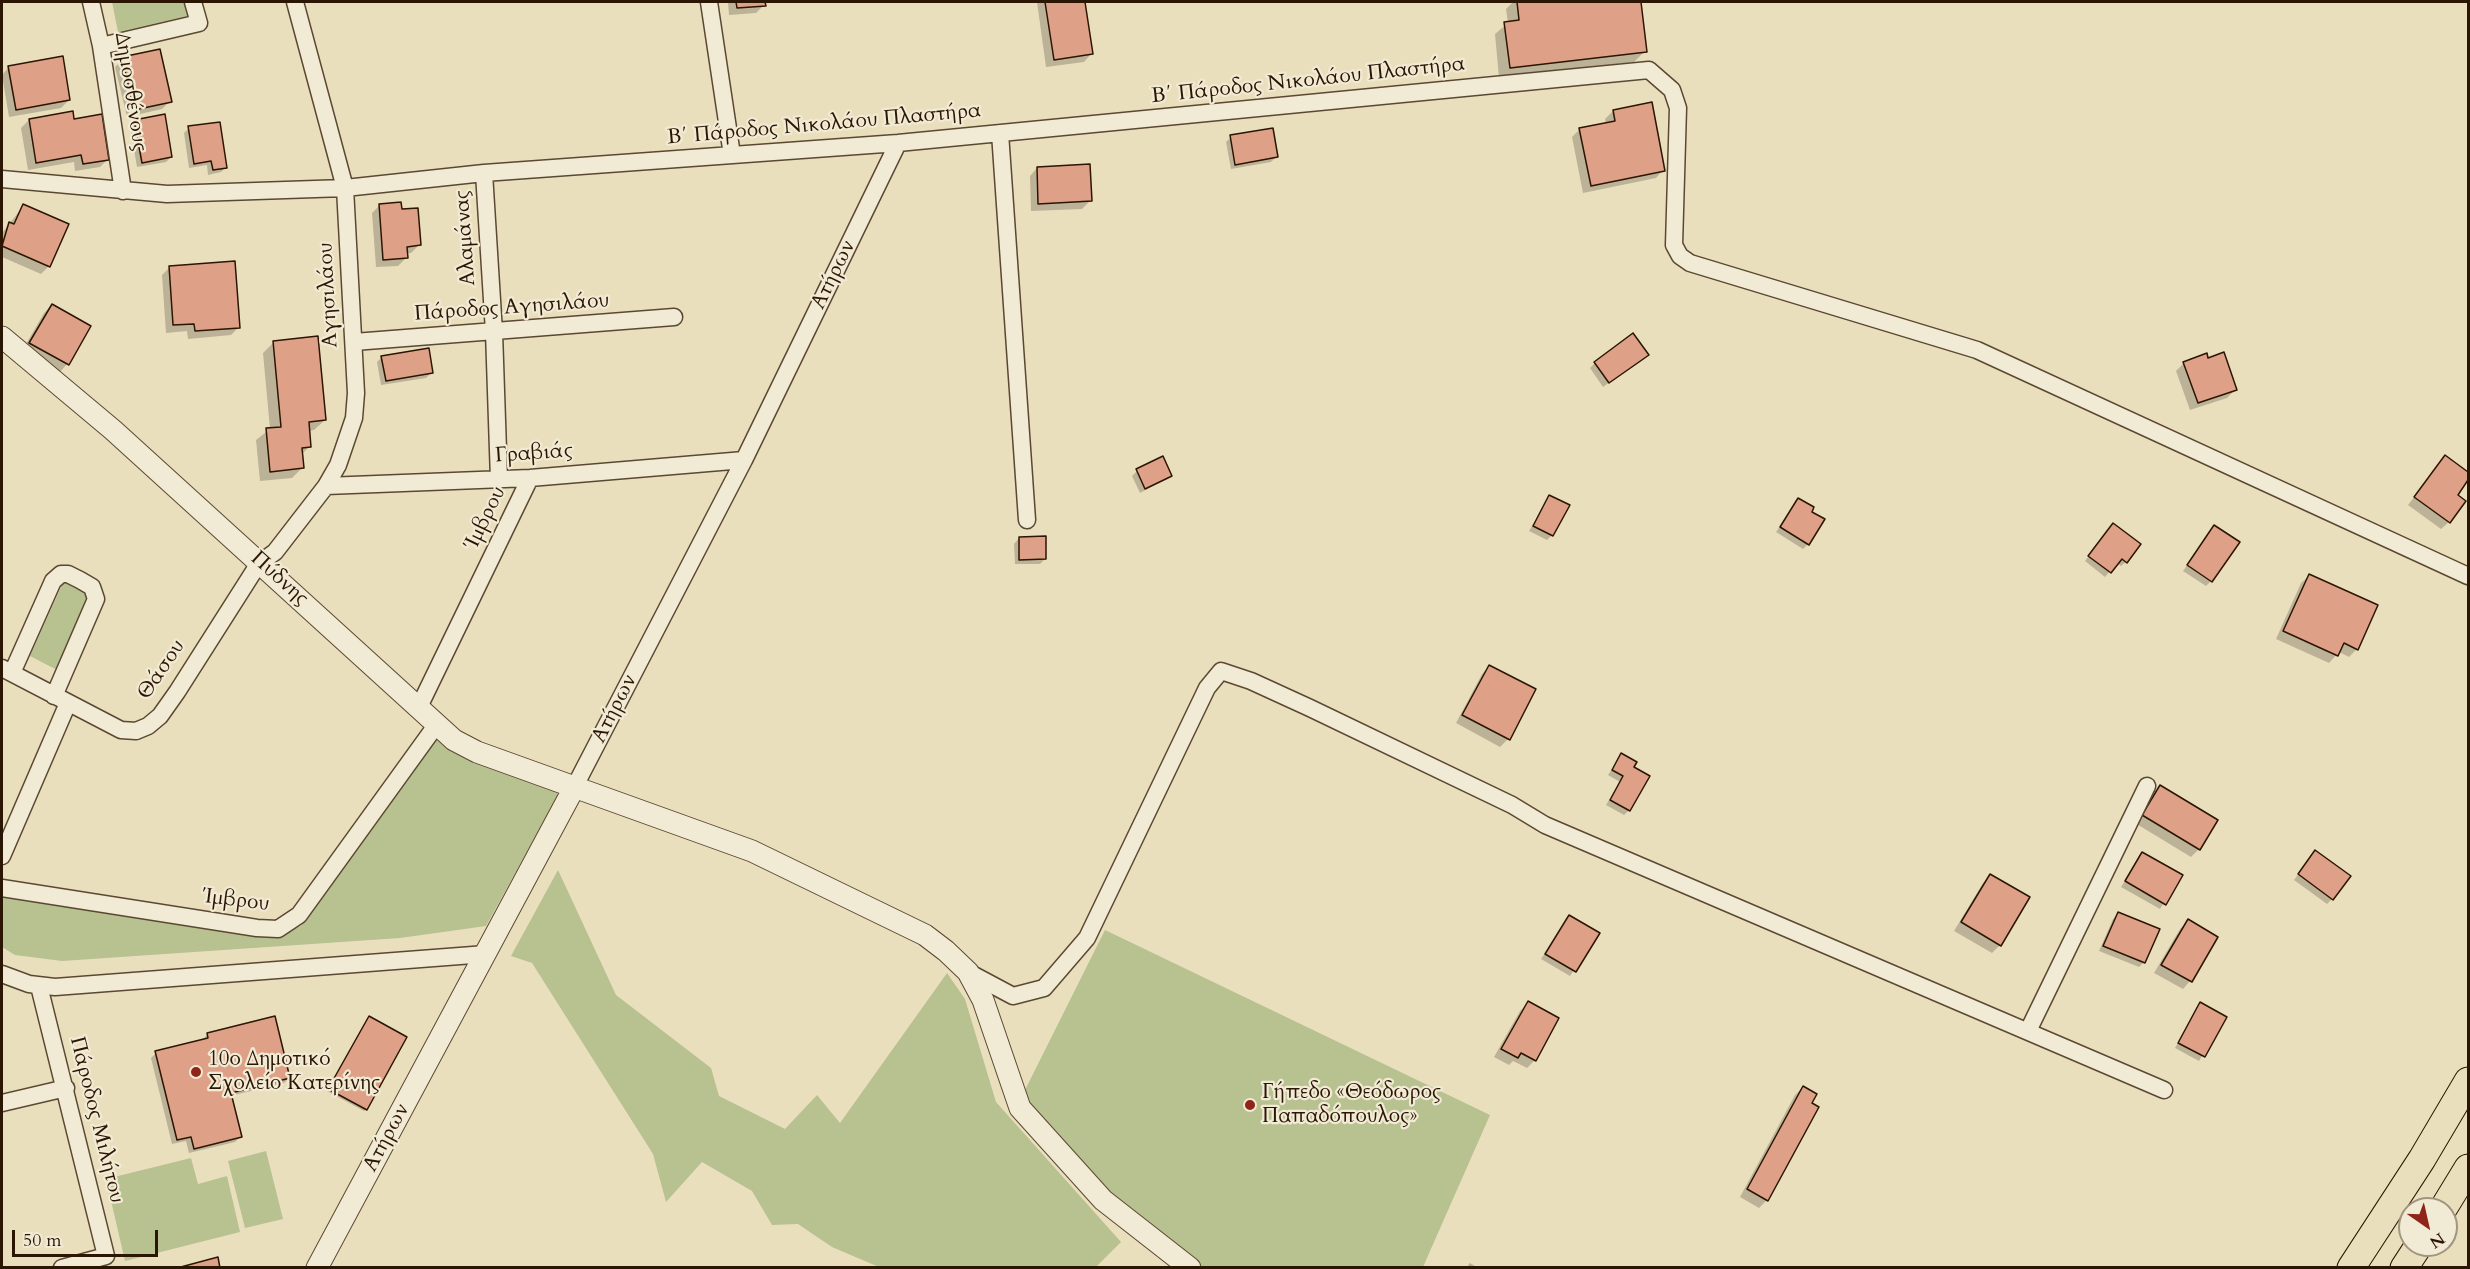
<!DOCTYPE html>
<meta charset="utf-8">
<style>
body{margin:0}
#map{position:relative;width:2470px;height:1269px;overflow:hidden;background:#eadfbd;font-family:Cardo,serif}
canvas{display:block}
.frame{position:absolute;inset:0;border:3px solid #2b1503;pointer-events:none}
.north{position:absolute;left:2398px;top:1197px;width:60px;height:60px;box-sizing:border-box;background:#f1ead4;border:2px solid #a29580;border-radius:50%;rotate:146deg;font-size:16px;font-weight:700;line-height:24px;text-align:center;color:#2b1503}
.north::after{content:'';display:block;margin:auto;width:21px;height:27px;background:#8f2418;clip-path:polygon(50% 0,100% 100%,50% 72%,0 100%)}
.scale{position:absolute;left:12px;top:1230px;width:146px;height:27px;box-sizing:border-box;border:3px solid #2b1503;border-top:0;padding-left:8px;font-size:18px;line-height:21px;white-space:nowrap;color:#2b1503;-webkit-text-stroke:4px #f1ead4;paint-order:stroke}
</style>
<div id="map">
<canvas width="2470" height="1269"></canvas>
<div class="frame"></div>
<div class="north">N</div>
<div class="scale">50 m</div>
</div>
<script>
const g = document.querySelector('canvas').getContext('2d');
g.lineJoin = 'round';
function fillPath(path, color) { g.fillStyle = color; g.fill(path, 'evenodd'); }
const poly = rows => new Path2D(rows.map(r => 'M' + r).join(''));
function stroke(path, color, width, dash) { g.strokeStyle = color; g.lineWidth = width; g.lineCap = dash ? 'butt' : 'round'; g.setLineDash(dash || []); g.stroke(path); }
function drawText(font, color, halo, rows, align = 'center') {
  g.font = font + ' Cardo,serif'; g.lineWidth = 4.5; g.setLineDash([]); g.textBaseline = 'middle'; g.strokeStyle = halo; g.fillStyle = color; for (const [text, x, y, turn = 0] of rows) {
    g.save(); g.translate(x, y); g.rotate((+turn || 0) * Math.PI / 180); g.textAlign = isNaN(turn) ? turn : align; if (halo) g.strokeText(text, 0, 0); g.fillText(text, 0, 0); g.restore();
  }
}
const green = poly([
 [112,2,197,2,200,13,118,32],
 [67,574,96,590,59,671,30,656],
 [435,734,554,785,558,795,486,926,400,938,62,961,15,955,2,947,2,890,285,932,301,926],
 [558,870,616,995,711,1068,719,1096,785,1129,817,1095,840,1123,947,973,965,999,996,1102,1121,1242,1096,1267,879,1267,832,1247,798,1224,772,1225,752,1191,702,1162,666,1202,653,1154,532,963,511,956],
 [1105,930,1490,1115,1423,1267,1205,1268,1108,1198,1022,1096],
 [266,1151,283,1219,245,1228,228,1161],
 [191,1158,198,1184,227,1176,240,1232,125,1261,106,1179]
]);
const shadow = poly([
 [728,2,764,2,764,5,756,13,729,15],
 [1037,2,1084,2,1091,54,1084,62,1046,67],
 [1513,2,1639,2,1645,51,1634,62,1499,78,1495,34,1508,23,1506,9],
 [123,59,170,101,162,109,127,117,115,67],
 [9,67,69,100,61,108,9,117,2,75],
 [1613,111,1663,170,1656,178,1583,193,1572,137,1580,129,1606,124,1605,119],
 [72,113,73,121,108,159,100,167,75,171,74,162,28,170,21,128,29,120],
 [135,121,171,157,166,162,137,167,130,126],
 [189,128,226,167,221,172,208,175,207,165,189,168,184,133],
 [1231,137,1276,157,1271,162,1231,169,1226,142],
 [1037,168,1090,201,1082,209,1031,211,1030,176],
 [24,205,49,266,41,274,2,257,2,233],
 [380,205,400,211,419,245,411,253,406,253,406,258,398,266,376,267,372,213],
 [169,268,238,328,231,335,188,339,187,331,166,333,162,275],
 [52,305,89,327,67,364,60,372,22,351,44,313],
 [274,342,325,420,314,430,308,431,310,446,301,455,302,468,292,478,260,481,256,440,270,429,263,353],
 [382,357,431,373,426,378,381,385,377,362],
 [1642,359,1603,387,1590,368,1595,363],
 [2184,363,2235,390,2227,398,2190,410,2176,371],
 [2445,457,2468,473,2468,478,2456,495,2449,522,2441,529,2408,505],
 [1137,471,1171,476,1140,493,1132,476],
 [1550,496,1552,535,1547,540,1529,531],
 [1799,499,1808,544,1803,549,1776,532],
 [2109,530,2126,562,2121,566,2117,563,2105,577,2085,561],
 [2210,532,2211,581,2206,586,2183,571],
 [1019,538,1045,559,1040,564,1015,564,1014,544],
 [2309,576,2357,649,2349,657,2339,652,2329,663,2276,639,2301,583],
 [1489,667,1508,739,1500,747,1456,723,1482,674],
 [1622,755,1632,768,1629,810,1624,815,1606,805,1620,782,1608,775],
 [2161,787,2199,849,2191,857,2135,823],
 [2142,854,2181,875,2160,909,2121,887],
 [2311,857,2332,899,2327,904,2294,880],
 [1990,875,2028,898,2000,945,1992,953,1954,931,1983,883],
 [2118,914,2144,962,2139,967,2099,951,2113,919],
 [1570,916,1598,934,1570,976,1541,959],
 [2188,921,2216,938,2190,981,2183,989,2154,973,2180,929],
 [1528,1003,1557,1019,1534,1061,1527,1068,1513,1061,1509,1065,1494,1057,1520,1011],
 [2201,1004,2225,1017,2199,1061,2175,1048],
 [369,1017,366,1109,364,1111,327,1091],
 [208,1034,289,1078,284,1083,230,1096,240,1137,235,1142,189,1153,186,1141,172,1144,151,1058,156,1053,203,1039],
 [1803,1087,1767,1200,1759,1208,1740,1197,1795,1095],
 [1470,1263,1478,1268,1466,1268]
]);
const building = poly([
 [736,2,765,2,766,6,737,8,736,2],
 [1045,2,1085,2,1093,54,1054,60,1045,2],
 [1517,2,1641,2,1647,52,1510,68,1504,22,1519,20,1517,2],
 [160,49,172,102,134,110,122,57,160,49],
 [63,56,70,100,16,110,8,66,63,56],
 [1652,102,1665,171,1591,186,1579,128,1615,121,1613,110,1652,102],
 [73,111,74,119,102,114,109,160,83,164,81,155,36,163,29,119,73,111],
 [165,114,172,157,142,163,134,120,165,114],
 [220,122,227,168,213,170,211,161,194,164,188,126,220,122],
 [1273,128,1278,157,1235,165,1230,135,1273,128],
 [1090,164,1092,201,1038,204,1037,167,1090,164],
 [401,202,402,209,418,208,421,245,407,247,408,258,383,260,379,204,401,202],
 [23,204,69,224,50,267,2,246,9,222,14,224,23,204],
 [235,261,240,328,195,331,194,324,173,325,169,266,235,261],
 [52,304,91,326,69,365,29,343,52,304],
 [1633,333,1649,355,1609,383,1594,362,1633,333],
 [318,336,326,420,309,422,311,447,302,448,304,468,270,472,266,428,281,427,273,341,318,336],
 [429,348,433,373,386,381,381,356,429,348],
 [2224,352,2237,390,2198,403,2183,362,2207,353,2208,358,2224,352],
 [2445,455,2468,472,2468,480,2458,495,2466,501,2450,523,2414,497,2445,455],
 [1163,456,1172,476,1145,489,1136,469,1163,456],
 [1549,495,1570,505,1553,536,1533,526,1549,495],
 [1798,498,1814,507,1812,512,1825,519,1809,545,1780,527,1798,498],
 [2113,523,2141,544,2127,563,2122,559,2111,573,2088,556,2113,523],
 [2214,525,2240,542,2212,582,2187,565,2214,525],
 [1046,536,1046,559,1019,560,1019,537,1046,536],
 [2309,574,2378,605,2358,650,2344,643,2338,656,2283,631,2309,574],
 [1489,665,1536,689,1510,740,1462,715,1489,665],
 [1621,753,1637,762,1634,767,1650,776,1630,811,1610,800,1623,776,1612,770,1621,753],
 [2160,785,2218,820,2200,850,2142,815,2160,785],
 [2315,850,2351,876,2333,900,2298,874,2315,850],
 [2142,852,2183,875,2166,905,2125,881,2142,852],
 [1990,874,2030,897,2001,946,1961,922,1990,874],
 [2118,912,2160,929,2145,963,2103,946,2118,912],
 [1569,915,1600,933,1576,972,1545,954,1569,915],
 [2188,919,2218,937,2192,982,2161,965,2188,919],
 [1528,1001,1559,1018,1536,1061,1521,1053,1518,1058,1501,1049,1528,1001],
 [2200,1002,2227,1017,2205,1057,2178,1043,2200,1002],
 [275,1016,290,1078,235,1092,232,1097,242,1137,194,1149,191,1137,177,1140,155,1051,208,1038,207,1033,275,1016],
 [369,1016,407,1037,367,1110,328,1089,369,1016],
 [1803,1086,1817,1094,1812,1103,1819,1107,1768,1201,1747,1189,1803,1086],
 [218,1257,220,1268,177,1268,218,1257]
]);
const minor = poly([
 [91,2,101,46,123,191],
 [709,2,732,155],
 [101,46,199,23,193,2],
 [1000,133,1027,520],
 [484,173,494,332,499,480],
 [2,179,167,194,345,188,484,173,898,143,1649,70,1672,90,1678,108,1674,245,1680,256,1690,263,1977,350,2468,576],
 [354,342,674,317],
 [326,486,530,478,744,460],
 [2,668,121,730,136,731,148,726,160,716,177,692,254,571,261,562,275,552,326,486,338,465,354,418,356,393,345,188,295,2],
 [12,673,53,581,61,574,68,574,80,580,92,587,96,599,54,696],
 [419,707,530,478],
 [575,786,744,460,898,143],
 [2,856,68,703],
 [2,888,257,928,278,929,299,915,437,724],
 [968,972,1013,996,1044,988,1087,938,1207,688,1221,671,1251,681,1310,708,1512,805,1545,825,2164,1090],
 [2,974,29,984,55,987,486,954],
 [39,986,106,1256,62,1268],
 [2028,1031,2147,786],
 [2,1103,66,1088]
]);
const tertiary = poly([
 [2,337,113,430,454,740,477,752,752,851,925,935,946,951,968,972,983,1000,1020,1108,1103,1200,1190,1268],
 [317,1268,575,786]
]);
const primary = poly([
 [2443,1209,2468,1168],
 [2351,1268,2422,1159,2468,1081],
 [2404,1268,2419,1245]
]);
const markers = [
 [196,1072,6,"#8f2418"],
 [1250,1105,6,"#8f2418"]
];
const streetNames = [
 ["Β΄ Πάροδος Νικολάου Πλαστήρα",1308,81,-6],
 ["Δημοσθένους",130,92,81],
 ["Β΄ Πάροδος Νικολάου Πλαστήρα",824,125,-5],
 ["Αλαμάνας",466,238,-94],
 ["Ατήρων",834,275,-64],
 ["Αγησιλάου",329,295,-93],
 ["Πάροδος Αγησιλάου",512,308,-4],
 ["Γραβιάς",534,454,-4],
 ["Ίμβρου",486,518,-64],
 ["Πύδνης",279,579,42],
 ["Θάσου",162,670,-56],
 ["Ατήρων",615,709,-63],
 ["Ίμβρου",236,901,7],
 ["Πάροδος Μιλήτου",96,1120,76],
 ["Ατήρων",387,1138,-62]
];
const poiNames = [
 ["10ο Δημοτικό",208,1060],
 ["Σχολείο Κατερίνης",208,1084],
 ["Γήπεδο «Θεόδωρος",1262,1093],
 ["Παπαδόπουλος»",1262,1117]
];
fillPath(green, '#b8c190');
fillPath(shadow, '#0003');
fillPath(building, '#dea086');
stroke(building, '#2b1503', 1.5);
stroke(minor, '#5b4832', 19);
stroke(tertiary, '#5b4832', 23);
stroke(primary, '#2b1503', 29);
stroke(minor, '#f1ead4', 16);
stroke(tertiary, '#f1ead4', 21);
stroke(primary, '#eadfbd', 27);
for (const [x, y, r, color] of markers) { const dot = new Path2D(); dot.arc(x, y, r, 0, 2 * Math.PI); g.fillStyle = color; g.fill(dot); stroke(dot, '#f1ead4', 2); }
drawText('21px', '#2b1503', '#f1ead4', streetNames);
drawText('21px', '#2b1503', '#f1ead4', poiNames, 'left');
</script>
